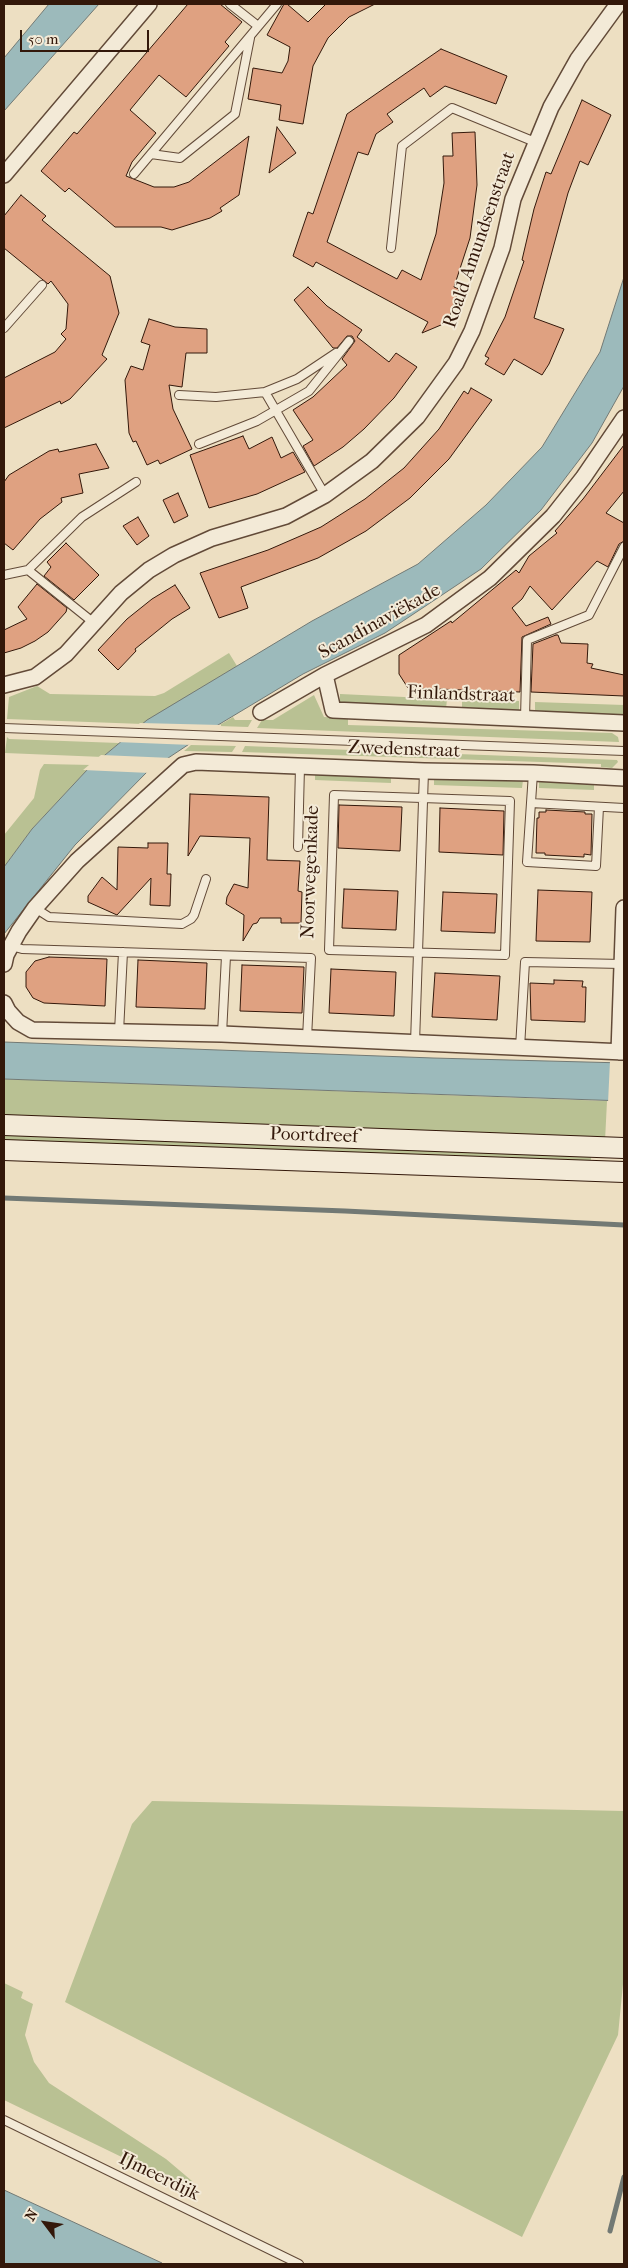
<!DOCTYPE html>
<meta charset="utf-8">
<style>
body{margin:0}
#map{position:relative;width:628px;height:2268px;overflow:hidden;background:#eddfc2;font-family:"IM FELL French Canon",serif}
canvas{display:block}
.frame{position:absolute;inset:0;border:5px solid #33180a;pointer-events:none}
.north{position:absolute;left:20px;top:2198px;width:50px;height:50px;-webkit-text-stroke:4px #f3ead7;paint-order:stroke;rotate:301deg;font-size:14px;font-weight:700;line-height:20px;text-align:center;color:#33180a}
.north::after{content:'';display:block;margin:auto;width:18px;height:22px;background:#33180a;clip-path:polygon(50% 0,100% 100%,50% 72%,0 100%)}
.scale{position:absolute;left:20px;top:30px;width:129px;height:22px;box-sizing:border-box;border:2px solid #33180a;border-top:0;padding-left:6px;font-size:15px;line-height:18px;white-space:nowrap;color:#33180a;-webkit-text-stroke:4px #f3ead7;paint-order:stroke}
</style>
<div id="map">
<canvas width="628" height="2268"></canvas>
<div class="frame"></div>
<div class="north">N</div>
<div class="scale">50 m</div>
</div>
<script>
const g = document.querySelector('canvas').getContext('2d');
g.lineJoin = 'round';
function fillPath(path, color) { g.fillStyle = color; g.fill(path, 'evenodd'); }
const poly = rows => new Path2D(rows.map(r => 'M' + r).join(''));
function stroke(path, color, width, dash) { g.strokeStyle = color; g.lineWidth = width; g.lineCap = dash ? 'butt' : 'round'; g.setLineDash(dash || []); g.stroke(path); }
function drawText(font, color, halo, rows, align = 'center') {
  g.font = font + ' "IM FELL French Canon",serif'; g.lineWidth = 4; g.setLineDash([]); g.textBaseline = 'middle'; g.strokeStyle = halo; g.fillStyle = color; for (const [text, x, y, turn = 0] of rows) {
    g.save(); g.translate(x, y); g.rotate((+turn || 0) * Math.PI / 180); g.textAlign = isNaN(turn) ? turn : align; if (halo) g.strokeText(text, 0, 0); g.fillText(text, 0, 0); g.restore();
  }
}
const green = poly([
 [229,653,237,666,143,724,7,719,9,697,37,686,50,694,155,696,164,693],
 [340,694,447,699,446,709,340,705],
 [314,695,324,717,348,718,348,725,612,733,618,737,619,742,257,728,262,720,273,720],
 [462,699,519,701,519,712,462,710],
 [535,702,624,705,624,716,535,713],
 [233,717,235,720,252,720,248,727,218,726],
 [7,737,9,739,119,743,103,757,5,753],
 [191,745,236,746,232,752,184,751],
 [245,746,617,760,618,762,612,768,601,767,601,764,242,752],
 [44,764,92,765,32,829,4,867,4,835,34,798,40,770],
 [315,772,391,775,391,783,315,780],
 [434,777,523,780,522,788,434,785],
 [539,781,594,783,594,790,539,788],
 [4,1079,607,1101,605,1141,4,1119],
 [4,1128,591,1153,591,1166,4,1144],
 [152,1801,624,1811,624,1974,618,2035,522,2237,65,2002,132,1824],
 [4,1983,23,1992,21,1998,33,2004,25,2035,34,2062,49,2083,166,2159,192,2181,196,2193,4,2100]
]);
const water = poly([
 [49,4,99,4,4,111,4,58,49,4],
 [624,277,624,386,592,443,541,510,481,569,385,633,303,674,218,725,147,772,75,845,4,934,4,867,32,829,87,770,147,720,312,621,418,564,486,505,542,447,600,352,624,277],
 [4,1042,433,1058,624,1063,624,1101,4,1079,4,1042],
 [4,2190,162,2263,162,2264,4,2264,4,2190]
]);
const pier = poly([
 [140,723,221,725,221,726,192,745,116,742],
 [101,755,172,758,150,773,83,770],
 [610,1061,624,1061,623,1103,608,1103]
]);
const stream = poly([
 [4,1198,345,1211,624,1225],
 [610,2231,624,2177]
]);
const building = poly([
 [188,4,220,4,242,22,225,42,229,46,186,97,159,75,130,110,156,133,132,162,126,176,154,187,174,187,189,182,249,136,239,195,220,208,222,211,210,218,172,230,161,227,115,227,69,188,65,192,41,171,74,132,77,134,188,4],
 [284,4,287,4,308,22,326,4,375,4,349,17,328,38,313,66,303,124,279,120,281,105,248,99,253,68,282,73,288,61,290,47,267,35,284,4],
 [441,49,507,76,496,104,445,86,430,97,424,88,387,114,393,122,376,134,368,155,358,152,327,242,397,279,402,270,421,280,436,234,444,183,443,156,453,156,452,133,475,132,477,185,470,238,454,287,459,289,448,322,422,333,428,322,316,262,313,267,293,256,308,212,313,214,347,114,441,49],
 [582,100,611,115,588,165,580,161,568,193,534,318,564,329,549,364,542,375,514,359,504,375,485,364,489,358,485,356,505,317,524,261,522,260,534,209,546,172,551,174,582,100],
 [277,127,296,153,269,173,277,127],
 [21,195,46,216,42,220,110,276,119,313,102,355,107,359,70,399,61,404,60,401,4,428,4,378,55,352,66,339,61,334,66,329,68,304,51,281,48,284,4,248,4,216,21,195],
 [308,287,327,306,362,330,357,337,389,362,396,353,417,367,394,398,364,429,343,447,314,466,303,446,313,440,293,410,313,397,347,365,342,359,355,341,352,336,347,336,337,348,333,348,294,300,308,287],
 [149,319,175,327,207,329,207,353,186,353,182,387,169,385,173,409,192,449,160,464,158,460,147,465,136,441,133,442,129,433,125,380,131,366,143,370,150,345,141,342,149,319],
 [471,388,492,400,449,459,410,498,366,531,318,558,241,587,248,608,219,618,200,573,268,550,298,537,321,527,365,499,404,468,439,429,464,391,468,394,471,388],
 [243,436,249,449,272,437,281,458,293,452,305,472,257,494,209,508,190,455,243,436],
 [96,444,109,468,79,474,83,493,61,498,62,502,40,519,13,550,4,543,4,482,9,475,49,451,58,449,59,452,96,444],
 [624,445,624,491,606,513,624,523,624,541,619,544,608,567,597,561,552,610,530,586,522,599,512,608,526,626,548,617,551,624,522,637,520,692,408,688,399,674,399,655,451,621,452,623,516,570,519,573,529,556,557,533,555,531,583,499,624,445],
 [178,493,188,516,174,523,163,500,178,493],
 [138,517,149,536,137,545,123,526,138,517],
 [66,543,99,575,74,600,44,576,51,567,47,562,66,543],
 [37,584,67,608,66,612,48,632,35,641,21,648,4,653,4,630,27,619,18,607,37,584],
 [175,585,190,608,172,619,135,649,136,651,118,670,98,650,127,619,152,599,175,585],
 [556,635,558,635,561,643,588,644,587,663,593,664,591,668,624,675,624,696,531,692,533,644,556,635],
 [190,794,269,797,267,860,300,861,298,891,302,892,301,923,281,923,281,918,260,918,257,923,253,924,243,941,244,915,226,904,227,897,234,884,248,888,250,838,200,836,188,856,190,794],
 [339,805,402,807,400,851,338,848,339,805],
 [440,808,504,811,503,855,439,852,440,808],
 [546,810,585,812,585,814,592,814,591,855,584,854,584,857,545,855,545,853,536,853,537,818,539,818,539,812,546,812,546,810],
 [148,843,168,843,167,874,171,874,170,906,150,905,151,878,117,915,88,902,88,896,102,877,117,890,118,847,148,848,148,843],
 [344,889,398,891,396,930,342,928,344,889],
 [538,890,592,892,590,942,536,941,538,890],
 [443,892,497,894,495,933,441,931,443,892],
 [49,957,107,959,105,1006,44,1003,33,998,26,987,26,972,35,961,49,957],
 [138,960,207,963,205,1009,136,1007,138,960],
 [242,965,304,967,302,1013,240,1011,242,965],
 [331,969,396,972,394,1016,329,1013,331,969],
 [435,973,500,976,497,1020,432,1017,435,973],
 [554,980,583,981,582,987,586,987,585,1022,531,1020,530,983,554,984,554,980]
]);
const service = poly([
 [230,4,258,26],
 [151,154,180,158,235,114,250,38],
 [134,174,277,4],
 [391,248,402,146,452,108,535,142],
 [4,328,42,285],
 [265,392,325,495],
 [179,395,216,397,265,392,297,379,336,353],
 [199,444,257,421,309,391,349,341],
 [28,570,94,623],
 [4,575,28,570,82,517,136,482],
 [525,718,527,640,589,615,624,547],
 [4,728,624,751],
 [533,773,527,862,596,866,599,807],
 [334,795,510,801,505,955,329,950,334,795],
 [531,803,624,808],
 [298,847,300,767],
 [35,908,49,917,182,924,191,919,194,915,206,879],
 [11,946,22,949,311,958,307,1038],
 [119,1032,123,952],
 [222,1034,226,956],
 [415,1043,424,771],
 [520,1048,525,962,622,964],
 [4,2120,299,2264]
]);
const minor = poly([
 [4,175,149,4],
 [325,675,333,710,624,723],
 [4,685,35,677,66,654,121,593,149,570,174,555,212,538,286,516,325,495,372,461,417,417,456,363,472,331,502,248,513,199,551,107,578,59,618,4],
 [261,712,325,675,426,625,490,578,553,516,583,478,624,418],
 [4,964,6,955,19,931,35,908,77,861,183,765,196,762,424,771,533,773,624,778],
 [4,1003,8,1011,18,1022,32,1030,222,1034,624,1052],
 [619,1052,624,908]
]);
const secondary = poly([
 [4,1125,624,1148],
 [4,1150,624,1172]
]);
const streetNames = [
 ["Roald Amundsenstraat",480,240,-71],
 ["Scandinaviëkade",380,622,-29],
 ["Finlandstraat",461,695,2],
 ["Zwedenstraat",404,750,2],
 ["Noorwegenkade",311,872,-88],
 ["Poortdreef",314,1136,2],
 ["IJmeerdijk",159,2177,26]
];
fillPath(green, '#b9c193');
fillPath(water, '#9cbabb');
stroke(water, '#727974', 1);
fillPath(pier, '#eddfc2');
stroke(stream, '#727974', 5);
fillPath(building, '#dfa181');
stroke(building, '#33180a', 1);
stroke(service, '#624a38', 10);
stroke(minor, '#624a38', 18);
stroke(secondary, '#33180a', 22);
stroke(service, '#f3ead7', 8);
stroke(minor, '#f3ead7', 15);
stroke(secondary, '#f3ead7', 20);
drawText('19px', '#33180a', '#f3ead7', streetNames);
</script>
